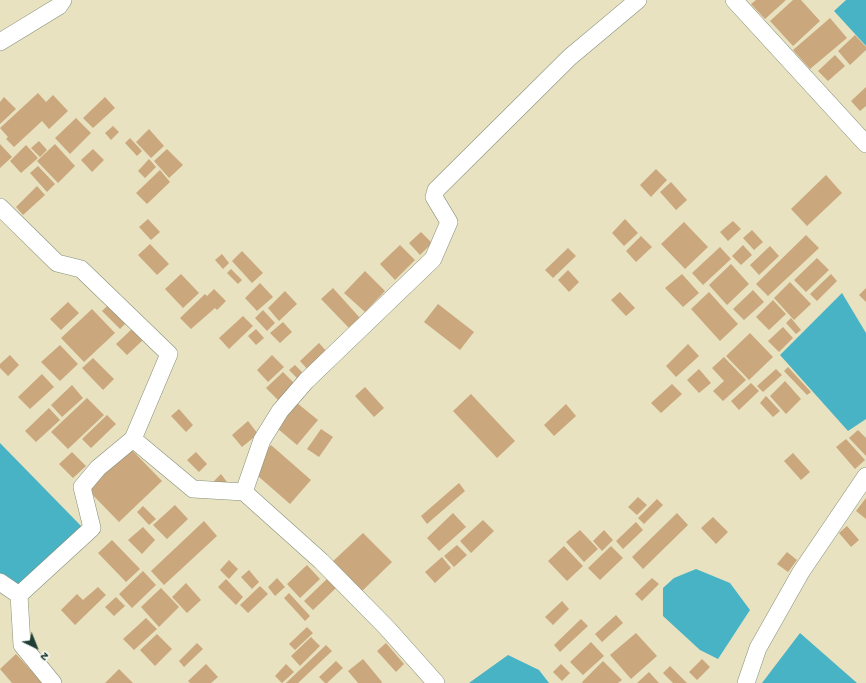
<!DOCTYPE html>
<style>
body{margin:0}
#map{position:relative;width:866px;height:683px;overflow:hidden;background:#e8e2c0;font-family:"Gochi Hand",sans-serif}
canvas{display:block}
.north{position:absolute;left:16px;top:627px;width:40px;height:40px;-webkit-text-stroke:3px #fdfcf7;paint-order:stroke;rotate:137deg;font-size:11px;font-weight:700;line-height:16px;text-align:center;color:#1f3d34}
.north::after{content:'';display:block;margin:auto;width:14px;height:18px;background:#1f3d34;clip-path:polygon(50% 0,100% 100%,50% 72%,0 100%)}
</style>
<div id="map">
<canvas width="866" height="683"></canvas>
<div class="north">N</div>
</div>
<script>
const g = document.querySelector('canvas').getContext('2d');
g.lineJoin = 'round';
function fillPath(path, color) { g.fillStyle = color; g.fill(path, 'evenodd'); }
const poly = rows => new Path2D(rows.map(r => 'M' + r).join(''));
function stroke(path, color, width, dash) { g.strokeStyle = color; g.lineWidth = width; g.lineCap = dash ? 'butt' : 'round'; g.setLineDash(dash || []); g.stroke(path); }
const water = poly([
 [846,0,866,0,866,46,834,11],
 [842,293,866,333,866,419,848,431,780,355],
 [0,443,83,528,15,587,0,576],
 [696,569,730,583,750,610,718,659,700,650,663,616,663,588,674,578],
 [800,633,857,683,762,683],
 [508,655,539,670,549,683,469,683]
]);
const building = poly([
 [756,0,786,0,765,19,751,4],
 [793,0,801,0,820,21,793,46,770,21],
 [830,18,847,38,810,69,793,50],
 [855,35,866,47,866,50,850,65,838,51],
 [835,55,845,66,828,81,818,71],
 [866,87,866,106,860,111,851,101],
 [38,93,46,102,53,95,68,111,49,129,42,121,14,147,6,139,8,137,0,128],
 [4,97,16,109,0,124,0,102],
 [105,97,115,108,93,128,83,118],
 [76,118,91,133,70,154,55,138],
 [113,126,119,132,111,140,105,133],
 [149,129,164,146,151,158,136,142],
 [130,138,142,151,137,156,125,143],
 [39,141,47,150,40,157,31,148],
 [0,144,12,157,0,168],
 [55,144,75,166,58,183,37,161],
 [26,145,38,158,21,173,10,161],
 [93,149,104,160,92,172,81,160],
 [167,149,183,165,169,178,154,161],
 [149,159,156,167,145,178,138,171],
 [38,166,55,184,47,192,30,173],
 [656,169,667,180,651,197,640,185],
 [160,170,170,182,147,204,136,193],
 [826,175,842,193,807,226,791,209],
 [671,182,687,200,676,210,660,192],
 [37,186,45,195,23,215,16,207],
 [148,219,160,232,151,240,139,227],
 [625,219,638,233,624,246,612,233],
 [733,221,741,229,728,241,720,232],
 [684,222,708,247,685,269,661,244],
 [752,230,763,242,754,250,743,238],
 [421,232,432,243,420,255,409,243],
 [806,235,819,248,768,296,756,284],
 [641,236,652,247,636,262,626,251],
 [150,244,169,264,157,275,138,255],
 [400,245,415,260,395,280,380,264],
 [743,245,752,255,741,265,732,256],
 [770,246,779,256,759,275,750,265],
 [720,247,731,259,703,285,692,273],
 [568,248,576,256,553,278,545,270],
 [242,251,263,273,252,283,232,261],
 [222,254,229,263,223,269,215,260],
 [817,258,829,270,806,292,794,280],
 [731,264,749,284,727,305,709,285],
 [231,269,242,280,238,284,227,273],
 [568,270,579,282,569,292,558,280],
 [365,271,385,291,365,312,344,293],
 [181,274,199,293,183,308,165,289],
 [682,274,699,293,683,307,665,288],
 [831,274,837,281,817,301,810,294],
 [790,282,811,304,794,320,774,298],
 [260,283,273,297,257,311,245,298],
 [333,288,360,318,349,328,321,299],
 [866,288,866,302,859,295],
 [214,289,226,301,217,310,215,308,191,329,180,318,205,294,207,296],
 [753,290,764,302,744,320,733,309],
 [285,291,297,304,279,321,268,308],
 [620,292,635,308,626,316,611,300],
 [709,292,738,324,720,341,691,309],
 [773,300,786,314,769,330,756,317],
 [68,302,79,313,61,330,50,319],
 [438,304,474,332,460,350,424,322],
 [108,305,125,324,120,329,102,311],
 [92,309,115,333,84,362,61,338],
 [263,310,275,323,267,331,255,318],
 [243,316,253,326,229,349,219,338],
 [791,318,801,330,796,334,786,323],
 [283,322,292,332,280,343,270,333],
 [783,327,793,338,779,352,768,341],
 [133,328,143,340,127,355,116,344],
 [256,329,264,338,256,345,248,336],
 [750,333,773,357,749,380,726,356],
 [319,343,328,353,309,371,300,361],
 [688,344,699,356,676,377,666,366],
 [60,345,78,364,60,381,41,362],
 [10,355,19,365,8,376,0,368,0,364],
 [272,355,284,367,268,382,257,370],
 [724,357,746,380,723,401,713,391,724,381,712,368],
 [93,358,114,379,103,390,82,368],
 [295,365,305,375,299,380,289,370],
 [788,367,811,392,807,395,784,371],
 [699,369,711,383,699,393,687,380],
 [776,369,782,375,763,392,757,386],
 [283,372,295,384,278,400,266,388],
 [42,374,54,387,30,409,18,397],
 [785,381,801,399,786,414,770,396],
 [751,383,759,391,739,410,731,401],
 [672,384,682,394,661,413,651,403],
 [72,385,83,398,62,417,51,405],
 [365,387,384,408,374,417,355,396],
 [471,394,515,441,497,458,453,411],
 [766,396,780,411,773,417,760,403],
 [87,398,104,415,68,449,51,432],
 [292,399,318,420,297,445,271,423],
 [566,404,576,416,554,436,544,425],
 [49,408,60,420,36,442,25,431],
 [179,409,193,425,186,432,171,416],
 [107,415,116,424,91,448,82,439],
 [248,421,258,434,242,447,232,435],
 [321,429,333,437,319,457,307,449],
 [858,430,866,438,866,456,849,438],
 [846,439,865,460,855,469,836,447],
 [271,445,311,480,290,504,250,469],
 [130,448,162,481,119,522,87,489],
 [72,452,86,466,73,478,59,464],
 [196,452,207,464,199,472,187,460],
 [793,453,810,472,801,480,784,461],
 [221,474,227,482,219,489,213,482],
 [459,483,465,491,427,524,421,516],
 [638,497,647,505,637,515,628,507],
 [866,498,866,519,856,511],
 [657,499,663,505,644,524,638,518],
 [175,505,188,519,167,539,153,525],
 [143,506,156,519,149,525,137,512],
 [453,513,466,527,439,551,427,538],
 [677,513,688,525,643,569,632,557],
 [713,517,728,532,716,544,701,528],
 [483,520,494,531,471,553,460,541],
 [204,521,217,536,164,585,151,571],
 [636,522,643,530,623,549,616,541],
 [847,526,859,540,851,547,839,533],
 [143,527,155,540,142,554,128,540],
 [580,530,598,549,584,562,566,542],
 [604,530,613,540,602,551,593,541],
 [363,533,392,562,359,594,330,564],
 [112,540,140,569,126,582,98,553],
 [457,545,467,555,454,567,444,556],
 [564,546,583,566,567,581,548,561],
 [611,546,623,558,600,580,588,568],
 [787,552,797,560,788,572,777,564],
 [442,557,451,568,435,583,425,572],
 [229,560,238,569,229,579,220,570],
 [307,565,320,579,300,598,287,584],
 [249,570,259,582,252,589,241,577],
 [143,571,156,585,132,608,119,594],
 [277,578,285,587,275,596,268,587],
 [652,578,659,584,642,601,635,594],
 [226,579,243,597,236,605,218,587],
 [327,579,336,588,313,610,304,601],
 [186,583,201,600,187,613,172,597],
 [260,586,268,594,248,613,240,605],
 [98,587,106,595,75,625,61,610,77,594,83,600],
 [161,588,179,607,159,627,141,607],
 [289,593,310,616,305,621,284,598],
 [116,597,125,606,114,616,105,607],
 [562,601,569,609,553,625,545,617],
 [616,615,623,623,602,642,595,634],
 [146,618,157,629,134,650,123,639],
 [581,619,588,626,560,652,554,645],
 [307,627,313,633,295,650,289,644],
 [636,633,657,656,631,679,610,655],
 [157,634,172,649,155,666,140,650],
 [311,637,320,646,300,666,291,656],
 [591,642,604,656,583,675,570,662],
 [197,643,203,649,184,667,179,661],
 [386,643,404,664,396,672,377,651],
 [326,645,332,651,298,683,286,683],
 [16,654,43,683,12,683,0,669],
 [363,659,382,682,381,683,358,683,348,671],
 [702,659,710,667,697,680,689,672],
 [336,661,343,668,327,683,325,683,319,677],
 [603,661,622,680,618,683,583,683,582,682],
 [206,664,218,677,211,683,190,683,188,681],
 [286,664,294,672,282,683,275,676],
 [561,664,570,673,562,681,553,672],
 [670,666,687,683,673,683,663,673],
 [119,669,133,683,105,683],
 [649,672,659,683,637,683]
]);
const street = poly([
 [734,0,866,144],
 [0,42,59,6,63,0],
 [0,207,57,263,81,269,169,354,133,439],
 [244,492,262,440,280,411,306,381,433,259,449,222,434,197,436,190,570,57,638,0],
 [0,582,19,595,92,528,82,487,98,468,133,439,193,489,244,492,321,561,387,628,436,683],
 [19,595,22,645,53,683],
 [746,683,758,648,801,572,866,476]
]);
fillPath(water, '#48b3c5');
fillPath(building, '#caa77c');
stroke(street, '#84907a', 18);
stroke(street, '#fff', 17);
</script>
